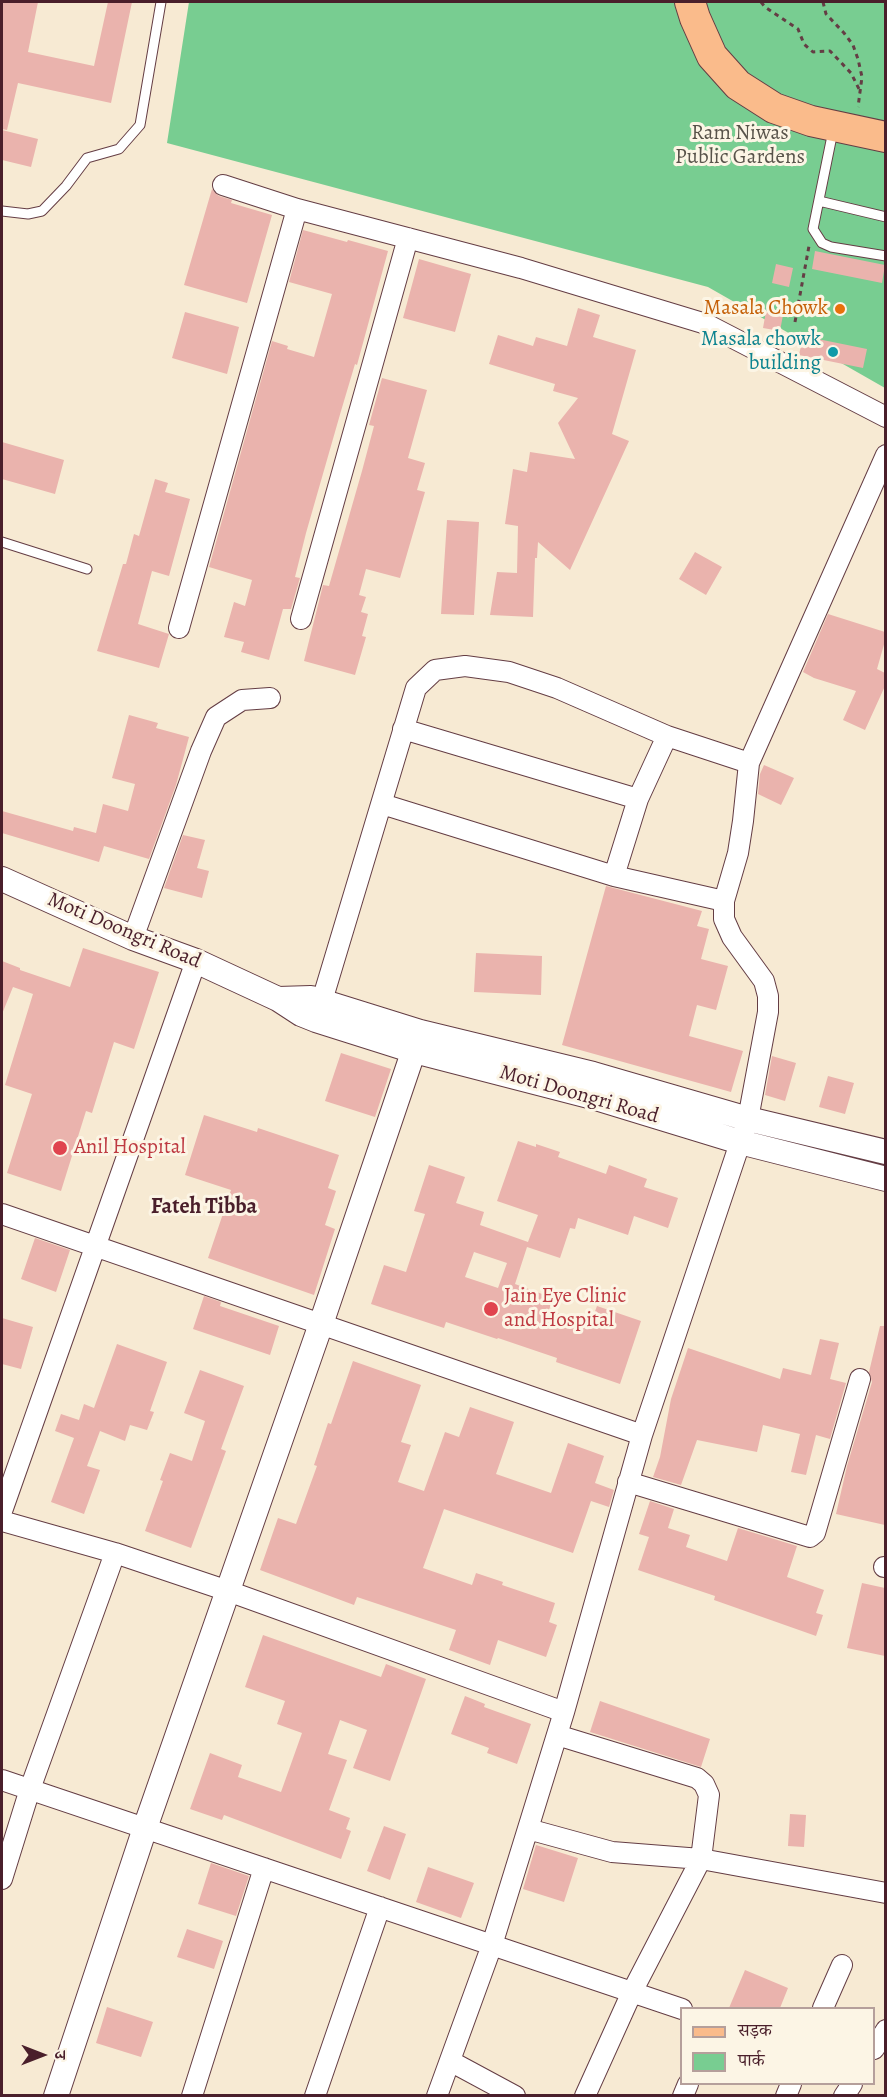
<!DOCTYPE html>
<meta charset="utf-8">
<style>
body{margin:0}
#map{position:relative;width:887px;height:2097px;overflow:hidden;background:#f7ead3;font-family:Alegreya,"Noto Serif Devanagari",serif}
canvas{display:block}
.frame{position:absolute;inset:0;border:3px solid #4a1f2b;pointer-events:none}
.legend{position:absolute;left:680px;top:2007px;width:195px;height:78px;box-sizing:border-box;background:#fcf5e5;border:2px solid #b59f9b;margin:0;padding:8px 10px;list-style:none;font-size:18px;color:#4a1f2b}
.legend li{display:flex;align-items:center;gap:12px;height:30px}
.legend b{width:30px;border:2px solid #b59f9b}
.north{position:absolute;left:12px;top:2025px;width:60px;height:60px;-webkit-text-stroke:4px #fcf5e5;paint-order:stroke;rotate:90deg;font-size:16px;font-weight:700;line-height:24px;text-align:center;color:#4a1f2b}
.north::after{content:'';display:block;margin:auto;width:21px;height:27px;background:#4a1f2b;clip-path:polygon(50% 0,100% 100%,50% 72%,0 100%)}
</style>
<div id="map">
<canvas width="887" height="2097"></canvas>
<div class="frame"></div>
<ul class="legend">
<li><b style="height:8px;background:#fabb8b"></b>सड़क</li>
<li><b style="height:16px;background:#78cd91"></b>पार्क</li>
</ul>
<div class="north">उ</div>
</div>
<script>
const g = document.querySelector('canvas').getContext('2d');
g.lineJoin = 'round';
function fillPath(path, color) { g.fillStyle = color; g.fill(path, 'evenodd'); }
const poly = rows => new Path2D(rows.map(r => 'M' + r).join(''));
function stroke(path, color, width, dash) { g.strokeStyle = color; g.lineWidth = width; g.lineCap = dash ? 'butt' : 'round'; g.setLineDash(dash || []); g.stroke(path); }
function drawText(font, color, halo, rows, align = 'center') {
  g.font = font + ' Alegreya,serif'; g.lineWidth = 6; g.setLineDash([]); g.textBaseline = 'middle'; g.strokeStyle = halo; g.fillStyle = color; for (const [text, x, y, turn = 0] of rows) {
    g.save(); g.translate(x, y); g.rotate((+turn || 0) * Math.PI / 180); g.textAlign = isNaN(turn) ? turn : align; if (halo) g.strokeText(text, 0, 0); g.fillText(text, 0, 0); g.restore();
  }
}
const green = poly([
 [189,2,885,2,885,388,708,287,167,143]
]);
const building = poly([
 [2,2,38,2,28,52,94,66,108,2,132,2,111,103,18,83,7,130,2,129],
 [2,130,38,139,31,167,2,160],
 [212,189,219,196,232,200,231,203,272,215,247,303,184,285],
 [303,230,347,242,348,240,388,251,357,365,355,364,341,411,306,533,295,577,300,578,291,609,283,609,269,660,241,652,244,642,224,637,234,602,245,606,252,580,209,567,272,341,288,346,287,349,314,357,332,294,289,282],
 [815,251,885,265,882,283,812,269],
 [419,259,471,274,455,332,403,318],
 [776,264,793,268,789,287,772,283],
 [578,308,600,315,593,337,636,350,612,434,629,441,570,570,538,542,537,558,535,558,533,617,490,615,497,572,517,573,518,526,505,524,513,469,527,472,530,452,575,459,558,423,578,398,553,391,555,384,489,364,498,335,533,346,536,337,567,346],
 [766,311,783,315,780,331,763,328],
 [185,312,239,327,227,374,172,358],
 [803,336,867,349,863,368,799,355],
 [382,378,427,390,408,458,425,463,417,490,425,492,400,578,366,569,359,595,366,597,361,612,368,614,362,636,366,637,355,675,304,661,323,585,329,586,362,471,374,426,369,425],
 [2,442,64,460,55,494,2,479],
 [155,479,168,483,165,492,190,499,169,576,152,571,138,624,169,634,159,668,97,651,123,564,126,564,134,534,139,536],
 [447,520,479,522,474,615,441,614],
 [695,552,722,567,706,595,679,579],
 [828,614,885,632,885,641,877,669,885,673,885,686,865,730,843,720,856,691,814,678,803,672],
 [129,715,158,723,156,728,189,737,176,785,149,859,104,846,99,862,2,833,2,811,73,831,74,827,96,833,103,804,128,811,135,784,112,778],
 [764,765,794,778,781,805,758,794,760,774],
 [183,835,205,840,197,868,209,871,202,898,164,888],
 [606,886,702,911,697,926,709,929,701,959,728,966,716,1010,697,1005,689,1036,743,1051,731,1092,562,1045],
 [83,948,159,972,134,1049,114,1042,92,1113,86,1111,61,1191,7,1173,32,1094,5,1085,33,994,13,987,2,1014,2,961,20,968,20,970,70,987],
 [476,953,542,956,541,995,474,992],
 [341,1053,391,1069,375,1117,325,1101],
 [772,1056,796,1063,785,1101,765,1095],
 [828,1076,854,1083,845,1114,819,1107],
 [204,1115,257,1132,258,1128,339,1155,328,1188,336,1191,325,1225,335,1229,314,1295,208,1258,231,1190,185,1175],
 [518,1141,536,1147,536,1144,560,1152,558,1157,606,1174,609,1165,647,1179,644,1187,678,1198,668,1228,634,1216,628,1235,578,1218,575,1229,570,1228,560,1258,527,1247,515,1284,553,1298,549,1310,590,1325,597,1306,641,1321,620,1384,556,1362,557,1358,498,1338,497,1339,446,1322,444,1328,371,1304,384,1265,406,1272,425,1214,414,1211,429,1165,465,1177,456,1203,484,1212,480,1225,528,1242,538,1215,497,1201],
 [474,1252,507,1263,498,1288,465,1277],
 [35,1238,70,1250,56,1292,21,1279],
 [204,1296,221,1302,220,1306,279,1326,270,1355,193,1329],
 [2,1318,33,1327,21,1369,2,1364],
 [880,1326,885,1326,885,1525,836,1514,847,1466,872,1382,869,1372],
 [820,1339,839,1343,830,1379,846,1383,830,1439,816,1435,806,1475,791,1472,800,1434,763,1425,757,1452,697,1440,681,1485,653,1477,660,1457,671,1399,688,1348,780,1379,783,1368,811,1375],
 [117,1344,167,1362,150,1411,154,1412,147,1430,130,1425,125,1441,100,1431,87,1466,100,1470,84,1514,51,1502,74,1438,55,1431,61,1414,79,1420,84,1404,94,1408],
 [353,1361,421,1385,401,1442,411,1445,398,1482,424,1491,445,1432,459,1437,470,1407,514,1422,496,1474,551,1493,568,1443,604,1456,595,1483,614,1490,609,1507,591,1501,573,1553,444,1509,423,1568,472,1585,476,1573,503,1582,502,1585,555,1603,549,1622,557,1625,546,1657,498,1640,490,1665,449,1650,456,1630,357,1597,354,1605,260,1570,278,1518,296,1524,317,1466,314,1465,328,1423,331,1424],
 [200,1370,244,1386,221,1449,226,1451,191,1548,145,1531,163,1481,160,1480,170,1453,192,1461,205,1421,184,1413],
 [650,1501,674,1509,668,1528,690,1535,686,1547,727,1561,738,1528,797,1546,787,1577,824,1590,816,1613,823,1615,816,1636,714,1600,715,1596,638,1570,649,1537,639,1534],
 [862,1583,885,1588,885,1656,847,1648],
 [263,1635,381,1677,386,1664,426,1679,390,1781,353,1768,367,1730,340,1720,328,1754,347,1760,329,1810,350,1818,346,1829,351,1831,341,1859,224,1815,222,1820,190,1809,210,1753,242,1765,238,1777,281,1792,302,1733,277,1724,285,1701,245,1687],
 [465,1696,485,1704,484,1707,531,1724,517,1764,487,1753,489,1748,451,1734],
 [600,1701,710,1739,701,1767,590,1732],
 [790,1814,806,1815,804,1847,788,1846],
 [384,1826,406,1834,390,1880,367,1871],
 [536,1845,578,1858,564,1902,523,1889],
 [211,1863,249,1876,236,1916,198,1904],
 [428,1867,474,1883,461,1918,416,1902],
 [187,1929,223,1941,214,1969,177,1957],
 [745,1970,788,1988,780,2008,729,2008],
 [107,2007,153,2022,141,2057,96,2043]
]);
const path = poly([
 [761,2,765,7,798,29,804,44,813,52,830,51,851,73,861,93],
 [823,2,826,14,844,33,853,45,858,59,862,77,858,107],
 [795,322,809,246]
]);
const service = poly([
 [833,131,813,229,822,243,831,247,886,256],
 [819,201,886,217],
 [2,211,28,214,42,211,66,186,87,158,119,149,140,125,161,2],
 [2,542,87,569]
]);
const minor = poly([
 [223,185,297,209,521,268,706,324,886,417],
 [301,619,408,238],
 [179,628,297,209],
 [638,799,667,736,749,763,886,455],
 [382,804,614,876,638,799,403,729],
 [614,876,724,901],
 [133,938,201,751,216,717,242,700,270,698],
 [318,1014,416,688,435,670,465,666,509,672,557,688,667,736],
 [2,1214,642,1435],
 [628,1482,810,1537,815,1533,860,1379],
 [2,1511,196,961],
 [2,1521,115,1553,228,1591,564,1712],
 [884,1567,886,1567],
 [557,1735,697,1778,704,1784,709,1795,701,1859,632,1992,585,2096],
 [2,1780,682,2009],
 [528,1829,612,1852,701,1859,886,1893],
 [2,1879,30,1789,115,1553],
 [823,2008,842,1965],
 [874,2049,886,2030],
 [450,2061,515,2096],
 [192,2096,264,1868],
 [315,2096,380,1907],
 [437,2096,492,1945,564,1712,642,1435,748,1119,768,1012,768,996,764,981,732,937,724,919,724,901,738,853,743,821,749,763],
 [683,2096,688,2084],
 [786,2096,791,2084],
 [844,2096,852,2084]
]);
const tertiary = poly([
 [2,879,133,938,196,961,278,999,301,1014,316,1020,414,1051,596,1098,740,1142,886,1179],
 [278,999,311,998,420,1032,593,1074,748,1119,886,1152],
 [56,2096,145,1828,321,1324,420,1032]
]);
const primary = poly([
 [690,2,695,18,712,56,738,85,774,108,811,121,886,137]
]);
const markers = [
 [840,309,6,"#e8710a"],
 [833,352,6,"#0f9aa8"],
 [60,1148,8,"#e0444e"],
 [491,1309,8,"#e0444e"]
];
const parkNames = [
 ["Ram Niwas",740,134],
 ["Public Gardens",740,158]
];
const foodNames = [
 ["Masala Chowk",828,309]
];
const cultureNames = [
 ["Masala chowk",821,340],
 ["building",821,364]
];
const streetNames = [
 ["Moti Doongri Road",124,931,23],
 ["Moti Doongri Road",579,1095,16]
];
const healthNames = [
 ["Anil Hospital",74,1148],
 ["Jain Eye Clinic",504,1297],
 ["and Hospital",504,1321]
];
const neighbourhoodNames = [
 ["Fateh Tibba",204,1208]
];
fillPath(green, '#78cd91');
fillPath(building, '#eab3ad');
stroke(service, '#643d44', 11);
stroke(minor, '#643d44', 22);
stroke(tertiary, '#643d44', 26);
stroke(primary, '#643d44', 32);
stroke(path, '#643d44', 3, [4.5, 4.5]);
stroke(service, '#fff', 9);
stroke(minor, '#fff', 20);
stroke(tertiary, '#fff', 24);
stroke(primary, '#fabb8b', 30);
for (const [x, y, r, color] of markers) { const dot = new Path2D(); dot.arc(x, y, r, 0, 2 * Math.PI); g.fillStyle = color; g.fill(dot); stroke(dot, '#fcf5e5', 2); }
drawText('21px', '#58534a', '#fcf5e5', parkNames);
drawText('21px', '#c56008', '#fcf5e5', foodNames, 'right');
drawText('21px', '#0d838f', '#fcf5e5', cultureNames, 'right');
drawText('21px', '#4a1f2b', '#fcf5e5', streetNames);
drawText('21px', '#be3a42', '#fcf5e5', healthNames, 'left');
drawText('bold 22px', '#4a1f2b', '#fcf5e5', neighbourhoodNames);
</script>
